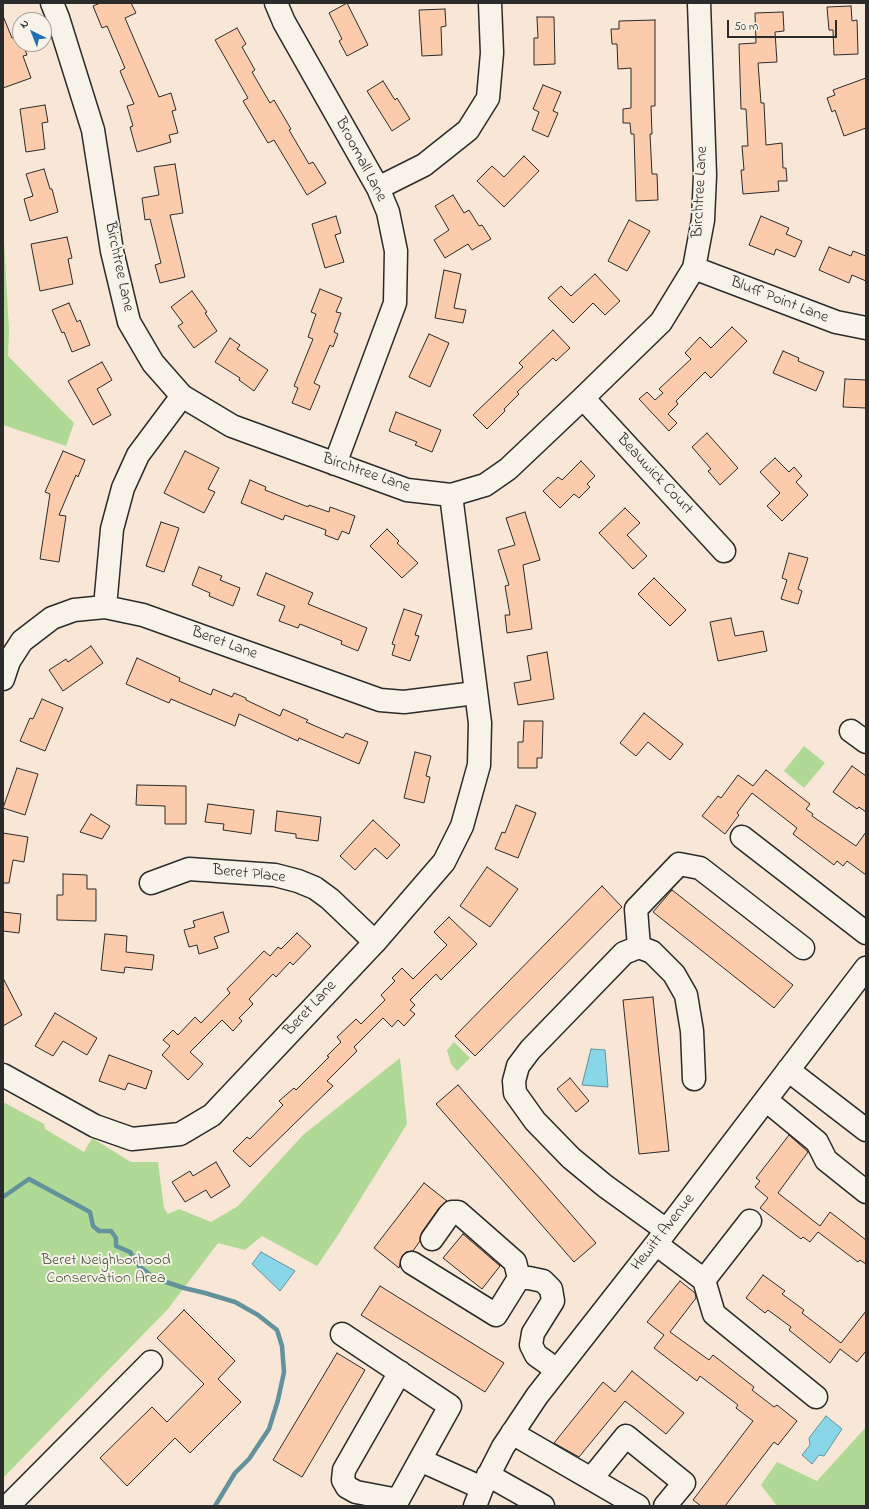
<!DOCTYPE html>
<style>
body{margin:0}
#map{position:relative;width:869px;height:1509px;overflow:hidden;background:#f8e7d6;font-family:"Indie Flower",sans-serif}
canvas{display:block}
.frame{position:absolute;inset:0;border:4px solid #2b2b2b;pointer-events:none}
.north{position:absolute;left:12px;top:12px;width:40px;height:40px;box-sizing:border-box;background:#f7f3e8;border:1px solid #a5a39c;border-radius:50%;rotate:317deg;font-size:11px;font-weight:700;line-height:16px;text-align:center;color:#2b2b2b}
.north::after{content:'';display:block;margin:auto;width:14px;height:18px;background:#1f6fb2;clip-path:polygon(50% 0,100% 100%,50% 72%,0 100%)}
.scale{position:absolute;left:727px;top:20px;width:110px;height:18px;box-sizing:border-box;border:2px solid #2b2b2b;border-top:0;padding-left:5px;font-size:12px;line-height:14px;white-space:nowrap;color:#2b2b2b;-webkit-text-stroke:3px #f7f3e8;paint-order:stroke}
</style>
<div id="map">
<canvas width="869" height="1509"></canvas>
<div class="frame"></div>
<div class="north">N</div>
<div class="scale">50 m</div>
</div>
<script>
const g = document.querySelector('canvas').getContext('2d');
g.lineJoin = 'round';
function fillPath(path, color) { g.fillStyle = color; g.fill(path, 'evenodd'); }
const poly = rows => new Path2D(rows.map(r => 'M' + r).join(''));
function stroke(path, color, width, dash) { g.strokeStyle = color; g.lineWidth = width; g.lineCap = dash ? 'butt' : 'round'; g.setLineDash(dash || []); g.stroke(path); }
function drawText(font, color, halo, rows, align = 'center') {
  g.font = font + ' "Indie Flower",sans-serif'; g.lineWidth = 4; g.setLineDash([]); g.textBaseline = 'middle'; g.strokeStyle = halo; g.fillStyle = color; for (const [text, x, y, turn = 0] of rows) {
    g.save(); g.translate(x, y); g.rotate((+turn || 0) * Math.PI / 180); g.textAlign = isNaN(turn) ? turn : align; if (halo) g.strokeText(text, 0, 0); g.fillText(text, 0, 0); g.restore();
  }
}
const green = poly([
 [3,222,9,331,8,356,74,423,66,446,3,425],
 [804,746,825,763,804,788,784,771],
 [454,1042,470,1058,457,1071,451,1064,447,1050],
 [400,1058,407,1124,338,1235,317,1266,262,1236,245,1250,218,1243,168,1309,3,1478,3,1102,44,1124,45,1129,84,1152,92,1138,131,1162,158,1162,164,1208,168,1214,179,1209,211,1222,238,1206,303,1135],
 [866,1427,866,1506,777,1506,761,1485,777,1462,817,1481]
]);
const water = poly([
 [591,1049,605,1050,608,1087,582,1085,591,1049],
 [261,1252,295,1271,280,1291,252,1264,261,1252],
 [826,1416,842,1429,824,1456,819,1455,812,1464,802,1455,810,1445,809,1438,826,1416]
]);
const stream = poly([
 [3,1197,29,1179,90,1212,93,1226,99,1231,111,1231,116,1238,116,1246,130,1252,139,1266,154,1278,184,1288,205,1293,235,1302,258,1315,277,1330,282,1346,284,1372,278,1400,269,1429,249,1459,235,1473,215,1506]
]);
const building = poly([
 [100,3,131,3,136,13,125,18,159,97,171,93,176,110,172,111,178,133,169,135,171,142,137,152,130,127,133,126,127,106,134,104,120,71,125,68,107,26,102,28,93,6,100,3],
 [347,3,368,45,347,56,339,41,342,39,329,13,347,3],
 [851,6,852,21,857,20,858,54,834,55,833,30,829,30,827,7,851,6],
 [445,9,446,26,441,27,442,55,422,56,419,10,445,9],
 [783,12,784,31,775,32,777,62,758,63,761,103,764,103,766,145,782,143,783,168,786,168,787,181,778,181,779,191,743,194,741,170,744,170,742,146,748,146,746,109,741,109,739,44,756,43,755,13,783,12],
 [3,16,12,38,20,35,20,44,23,44,27,55,23,56,31,78,3,88,3,16],
 [537,17,554,17,555,64,534,65,534,38,538,38,537,17],
 [655,20,655,106,651,106,652,134,650,134,652,174,657,174,658,200,636,201,634,134,631,134,630,123,623,123,623,109,631,108,631,68,618,69,617,44,612,44,611,29,619,29,619,21,655,20],
 [237,28,246,44,242,47,255,70,252,72,270,103,274,100,291,129,289,130,309,164,313,162,326,183,307,195,274,140,268,143,243,101,248,98,215,40,237,28],
 [866,78,866,128,844,136,835,110,832,112,827,98,835,95,833,90,866,78],
 [383,81,395,100,397,98,410,119,392,131,367,91,383,81],
 [543,85,561,92,553,111,558,113,548,137,532,130,539,112,533,109,543,85],
 [45,105,48,122,42,123,45,149,26,152,20,109,45,105],
 [524,156,539,171,504,207,477,181,492,166,504,177,524,156],
 [175,164,183,213,170,215,185,277,160,283,155,265,161,263,150,219,145,220,142,198,159,195,154,167,175,164],
 [44,169,50,189,52,189,58,212,30,221,24,199,33,196,26,174,44,169],
 [453,195,464,213,469,210,479,226,482,225,491,239,472,250,468,244,445,258,434,240,449,230,435,206,453,195],
 [336,216,341,233,335,235,344,262,325,268,312,224,336,216],
 [761,216,789,228,786,234,802,241,795,257,776,249,774,255,749,245,761,216],
 [629,220,650,231,627,271,608,261,629,220],
 [67,237,72,258,68,259,73,284,40,291,31,244,67,237],
 [829,247,851,256,853,251,866,256,866,281,852,275,849,283,819,270,829,247],
 [444,270,461,274,454,308,466,310,463,323,435,318,444,270],
 [595,274,620,301,605,315,593,303,573,323,548,298,561,286,571,296,595,274],
 [320,289,342,298,336,312,341,313,334,332,338,334,333,347,330,345,314,383,320,386,310,410,292,403,298,388,294,386,313,339,308,337,316,314,311,312,320,289],
 [192,291,207,312,205,313,217,331,194,348,178,326,183,323,171,307,192,291],
 [69,303,77,322,80,320,90,345,72,352,64,332,62,333,52,310,69,303],
 [732,327,747,341,711,378,705,372,676,401,678,404,668,414,677,423,669,431,639,399,647,392,655,400,663,393,659,389,691,359,685,353,700,337,711,348,732,327],
 [553,330,570,348,556,361,553,358,517,392,519,394,504,409,505,411,487,429,473,415,523,367,519,363,553,330],
 [429,334,449,343,430,387,409,377,429,334],
 [230,338,240,345,237,349,268,370,254,391,239,380,240,378,215,362,230,338],
 [783,351,799,358,798,361,824,372,816,391,773,373,783,351],
 [102,362,112,380,97,389,111,415,93,425,68,381,102,362],
 [845,379,866,380,866,408,843,407,845,379],
 [396,412,441,430,432,452,415,445,417,442,389,431,396,412],
 [707,433,738,468,720,485,708,471,711,469,692,447,707,433],
 [63,451,85,460,78,477,76,475,59,515,66,516,59,562,40,559,50,494,45,492,63,451],
 [185,451,219,468,208,489,215,492,204,513,164,493,185,451],
 [775,458,789,472,794,467,802,476,796,482,808,495,782,521,767,506,780,493,760,472,775,458],
 [581,461,595,476,587,484,590,487,579,498,574,494,560,508,543,491,558,477,562,480,581,461],
 [250,480,266,487,265,490,308,507,309,505,329,512,330,507,355,516,349,534,342,531,338,540,325,535,326,530,285,515,283,520,241,503,250,480],
 [625,508,640,523,627,535,647,556,633,569,599,533,625,508],
 [525,512,540,560,523,565,532,629,507,633,505,615,510,615,505,586,509,585,498,550,515,545,506,518,525,512],
 [161,522,179,528,164,572,146,566,161,522],
 [387,529,399,541,397,543,418,563,402,578,370,546,387,529],
 [789,553,808,558,798,589,802,591,798,604,781,599,787,580,782,578,789,553],
 [199,567,222,576,220,580,240,588,233,606,209,596,210,593,192,585,199,567],
 [266,573,313,593,308,604,367,628,358,651,341,644,342,641,300,624,298,628,279,621,285,606,257,595,266,573],
 [654,578,686,610,670,626,638,594,654,578],
 [404,609,422,615,415,635,419,636,410,661,392,655,395,645,392,644,404,609],
 [731,618,735,636,763,631,767,651,718,661,710,622,731,618],
 [91,646,103,663,63,691,49,670,66,659,68,662,91,646],
 [547,652,554,699,518,705,514,683,531,680,527,656,547,652],
 [137,658,180,678,179,681,211,695,213,689,232,697,234,693,246,698,246,700,280,716,283,709,308,720,306,722,343,738,346,733,368,742,359,764,299,738,298,741,239,714,235,726,171,699,169,703,126,684,137,658],
 [42,699,63,708,45,751,20,741,30,718,33,719,42,699],
 [644,713,683,744,670,760,648,742,636,756,620,743,644,713],
 [524,721,543,721,542,758,537,758,537,768,518,768,518,742,523,742,524,721],
 [415,752,431,756,426,776,430,777,424,803,404,798,415,752],
 [852,766,866,776,866,812,859,807,857,809,833,792,852,766],
 [17,768,38,774,25,815,3,808,17,768],
 [766,770,810,804,806,809,813,814,812,816,856,846,866,832,866,875,847,861,843,866,837,861,834,865,793,834,797,828,752,793,737,813,739,815,725,834,702,816,718,796,721,798,738,775,753,786,766,770],
 [137,785,186,786,186,824,165,824,165,806,136,805,137,785],
 [208,804,254,810,251,834,223,830,224,824,205,822,208,804],
 [516,805,536,813,518,858,495,849,502,832,505,833,516,805],
 [277,811,321,817,318,841,296,838,296,834,275,831,277,811],
 [91,814,110,826,102,839,80,832,91,814],
 [373,820,400,845,387,859,375,848,355,870,340,856,373,820],
 [3,833,28,837,24,862,13,860,9,883,3,883,3,833],
 [487,867,518,889,490,927,460,906,487,867],
 [63,874,87,875,87,889,96,889,96,921,57,920,57,895,63,895,63,874],
 [602,886,622,907,475,1056,455,1036,602,886],
 [672,890,793,985,774,1008,653,912,672,890],
 [3,912,21,914,19,933,3,931,3,912],
 [223,912,229,932,214,937,218,948,199,954,197,945,189,947,184,930,195,927,193,921,223,912],
 [449,917,477,944,441,980,436,974,410,1000,415,1005,410,1010,415,1014,404,1026,398,1020,392,1027,383,1018,354,1047,357,1051,327,1081,333,1086,250,1167,233,1151,247,1137,250,1139,283,1105,279,1101,294,1088,296,1090,329,1057,327,1056,341,1042,337,1037,356,1019,361,1024,385,1000,381,995,395,981,392,978,402,968,413,979,447,945,434,932,449,917],
 [297,933,311,946,293,965,290,962,276,977,273,974,249,999,253,1004,239,1018,242,1021,233,1031,222,1020,190,1052,203,1064,188,1080,162,1055,170,1046,163,1040,173,1030,178,1035,195,1017,201,1023,230,993,227,989,264,951,270,956,278,947,281,949,297,933],
 [105,934,127,936,126,952,154,955,152,970,125,967,124,973,101,970,105,934],
 [3,978,22,1015,3,1026,3,978],
 [653,997,669,1151,639,1154,623,1000,653,997],
 [55,1013,97,1038,87,1055,63,1041,53,1056,35,1046,55,1013],
 [109,1055,152,1071,146,1089,128,1083,125,1090,99,1081,109,1055],
 [570,1078,589,1101,576,1112,557,1089,570,1078],
 [458,1085,596,1243,574,1262,436,1104,458,1085],
 [789,1135,808,1152,778,1193,820,1226,830,1212,866,1240,866,1264,860,1260,858,1262,818,1232,810,1242,803,1237,801,1239,760,1208,768,1198,755,1187,760,1181,756,1178,789,1135],
 [216,1162,230,1186,211,1198,206,1190,185,1202,172,1182,190,1171,193,1176,216,1162],
 [424,1183,447,1201,439,1208,422,1232,420,1237,420,1241,413,1251,406,1252,402,1256,399,1268,374,1248,424,1183],
 [463,1234,500,1266,482,1289,443,1258,463,1234],
 [763,1275,785,1291,782,1294,804,1310,802,1313,841,1343,866,1311,866,1351,857,1362,840,1349,830,1363,789,1330,791,1327,768,1310,765,1313,746,1298,763,1275],
 [680,1281,695,1293,696,1298,670,1332,709,1360,713,1355,754,1387,752,1390,774,1407,777,1405,797,1421,778,1445,774,1442,725,1506,701,1506,693,1500,753,1421,736,1408,738,1405,717,1389,700,1376,697,1381,654,1348,664,1335,647,1322,680,1281],
 [380,1286,504,1363,485,1392,361,1315,380,1286],
 [184,1310,235,1361,218,1379,241,1402,190,1453,175,1438,127,1486,100,1458,152,1407,167,1422,204,1384,157,1338,184,1310],
 [337,1353,365,1370,302,1477,273,1460,337,1353],
 [632,1371,684,1413,666,1434,625,1401,579,1457,554,1443,603,1382,615,1392,632,1371]
]);
const minor = poly([
 [52,3,58,18,93,130,112,251,129,322,153,363,182,396,232,426,407,490,451,495,485,485,508,469,583,398,661,322,694,268,703,220,705,175,699,3],
 [276,3,284,22,378,188,388,212,396,251,395,303,335,464],
 [378,188,424,165,468,130,488,98,492,53,490,3],
 [694,268,836,322,866,328],
 [583,398,724,551],
 [105,607,112,529,123,488,138,455,182,396],
 [3,679,9,661,22,641,52,618,74,610,105,607,143,615,380,700,404,702,475,693],
 [851,731,866,742],
 [742,837,866,933],
 [151,883,189,869,275,875,298,881,315,888,330,899,375,942],
 [639,947,636,909,679,864,700,868,803,948],
 [788,1070,866,1130],
 [3,1075,95,1126,132,1139,180,1134,212,1115,375,942,444,862,462,826,479,765,480,723,451,495],
 [766,1100,817,1142,826,1160,866,1192],
 [666,1230,605,1186,571,1158,535,1121,515,1093,514,1081,518,1066,530,1050,624,953,639,947,652,952,674,974,686,995,692,1031,694,1079],
 [432,1239,449,1215,452,1212,458,1212,515,1262,519,1278],
 [656,1244,704,1280,750,1221],
 [412,1263,496,1315,519,1278,529,1278,543,1281,551,1289,553,1301,533,1333,531,1345,536,1355,557,1370],
 [704,1280,714,1314,816,1397],
 [342,1334,450,1406,420,1460,482,1488],
 [400,1372,344,1470,343,1480,347,1487,356,1492,398,1500,420,1460],
 [512,1433,638,1506],
 [488,1475,543,1506],
 [591,1479,626,1436,684,1483,665,1506],
 [8,1506,151,1362],
 [475,1506,482,1488,503,1447,537,1396,656,1244,866,968]
]);
const streetNames = [
 ["Broomall Lane",360,160,62],
 ["Birchtree Lane",701,192,-87],
 ["Birchtree Lane",118,267,78],
 ["Bluff Point Lane",779,301,21],
 ["Birchtree Lane",366,474,19],
 ["Beauwick Court",654,475,47],
 ["Beret Lane",224,644,20],
 ["Beret Place",249,875,6],
 ["Beret Lane",311,1009,-47],
 ["Hewitt Avenue",664,1233,-52]
];
const parkNames = [
 ["Beret Neighborhood",106,1261],
 ["Conservation Area",106,1279]
];
fillPath(green, '#b0d995');
fillPath(water, '#88d6e7');
stroke(water, '#63929c', 1);
stroke(stream, '#63929c', 4.5);
fillPath(building, '#fccbab');
stroke(building, '#2b2b2b', 1);
stroke(minor, '#2b2b2b', 25);
stroke(minor, '#f7f3e8', 22);
drawText('16px', '#2b2b2b', '#f7f3e8', streetNames);
drawText('16px', '#4c5646', '#f7f3e8', parkNames);
</script>
